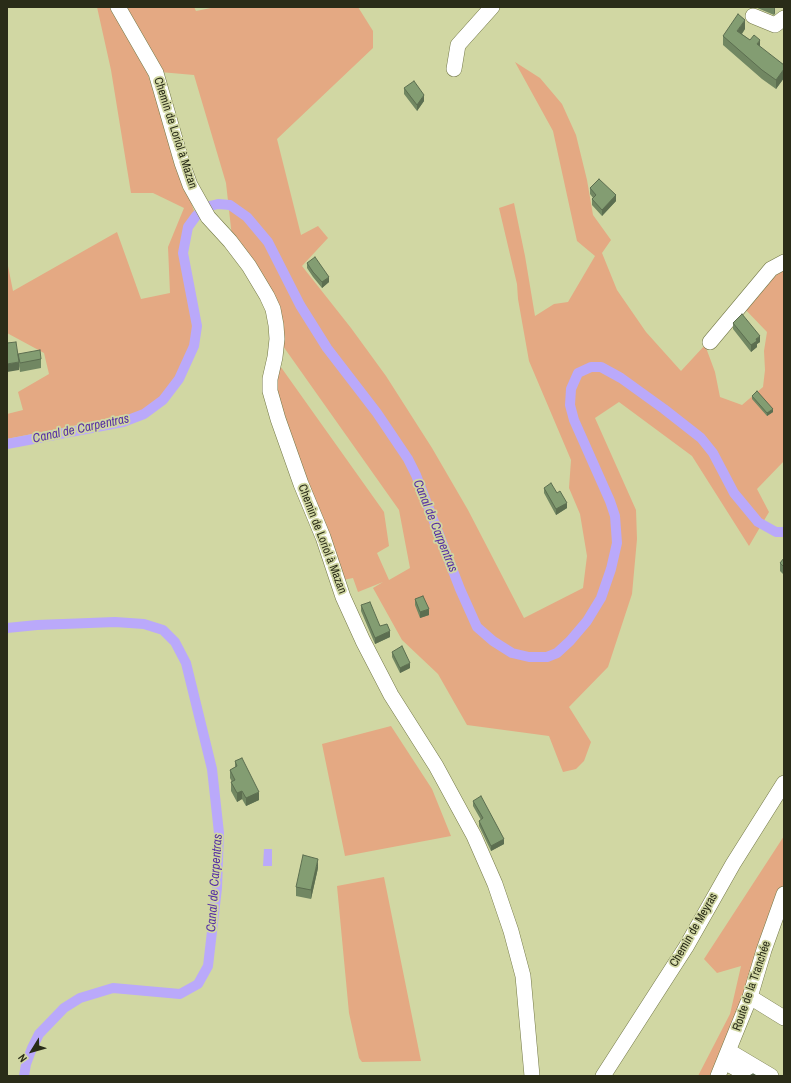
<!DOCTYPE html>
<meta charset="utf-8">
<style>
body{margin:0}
#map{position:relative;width:791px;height:1083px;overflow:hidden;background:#d1d7a3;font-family:"Archivo Narrow",sans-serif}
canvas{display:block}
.frame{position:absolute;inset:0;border:8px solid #2a2c18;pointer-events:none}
.north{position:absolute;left:12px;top:1031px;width:40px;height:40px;-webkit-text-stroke:3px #d1d7a3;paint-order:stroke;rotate:233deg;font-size:11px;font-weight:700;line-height:16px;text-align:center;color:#2a2c18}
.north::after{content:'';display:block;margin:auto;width:14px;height:18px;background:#2a2c18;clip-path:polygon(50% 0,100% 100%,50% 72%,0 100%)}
</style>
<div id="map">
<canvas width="791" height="1083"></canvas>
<div class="frame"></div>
<div class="north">N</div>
</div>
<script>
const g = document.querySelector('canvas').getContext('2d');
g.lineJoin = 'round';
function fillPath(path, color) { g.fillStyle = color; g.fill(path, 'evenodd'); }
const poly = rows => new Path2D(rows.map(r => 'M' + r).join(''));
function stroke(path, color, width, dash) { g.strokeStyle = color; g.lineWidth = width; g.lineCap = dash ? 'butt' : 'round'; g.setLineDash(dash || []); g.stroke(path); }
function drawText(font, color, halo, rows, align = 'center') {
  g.font = font + ' "Archivo Narrow",sans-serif'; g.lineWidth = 3.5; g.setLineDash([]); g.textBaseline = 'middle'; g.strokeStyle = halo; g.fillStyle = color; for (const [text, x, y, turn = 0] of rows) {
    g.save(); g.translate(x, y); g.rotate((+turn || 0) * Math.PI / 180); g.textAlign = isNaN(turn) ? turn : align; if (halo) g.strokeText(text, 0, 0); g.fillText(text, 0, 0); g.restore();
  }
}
const green = poly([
 [97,7,111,7,146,69,194,211,184,231,180,254,194,328,191,346,177,378,162,398,142,412,7,439,7,414,23,410,18,392,49,374,44,353,7,333,7,261,13,291,117,232,141,299,170,293,168,247,184,208,153,193,131,193,111,70],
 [124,7,194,7,196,11,216,7,358,7,373,31,373,48,277,139,301,235,318,226,328,238,302,266,351,328,386,376,432,448,468,510,524,618,583,588,587,556,580,514,569,488,571,460,529,361,518,299,517,284,499,208,514,203,525,256,535,316,554,304,568,302,595,256,577,241,553,131,515,62,540,78,562,104,576,135,587,180,593,215,611,240,602,253,617,290,646,332,681,371,705,345,715,372,720,397,742,405,763,387,765,370,764,351,767,332,741,305,784,260,784,461,757,489,769,512,749,546,692,456,619,402,595,418,636,510,637,539,632,594,608,667,569,707,591,742,584,761,576,769,563,772,549,736,467,725,438,674,402,640,373,588,383,582,358,592,353,578,343,580,272,401,278,363,384,512,389,546,377,553,389,580,410,568,399,510,278,339,280,327,232,237,226,183,194,75,160,72],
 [391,726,432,789,451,836,345,856,322,744],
 [784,836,784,887,746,997,714,1076,698,1076,730,1014,741,966,717,973,704,959],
 [384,877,421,1061,362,1062,359,1058,349,1013,337,886]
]);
const water = poly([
 [264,849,272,849,272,866,263,866]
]);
const canal = poly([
 [7,444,123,422,144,414,163,400,179,379,194,346,197,326,183,253,188,227,196,216,206,207,218,204,230,205,247,217,268,242,300,305,327,348,377,413,408,459,416,475,460,589,477,627,493,641,512,653,529,657,547,657,557,653,570,641,587,621,601,598,611,569,617,543,615,516,610,501,574,420,570,405,571,389,578,373,591,367,601,367,621,378,664,409,701,438,713,453,734,493,758,522,776,532,784,532],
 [7,628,37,625,115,622,144,624,163,630,175,642,186,663,212,769,219,833,217,888,208,966,198,984,180,994,113,988,80,998,64,1008,39,1034,32,1048,26,1064,24,1076]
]);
const minor = poly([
 [118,7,156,73,182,163,190,185,208,217,230,241,249,266,267,296,273,309,276,325,277,339,275,357,270,379,270,391,278,419,301,484,323,537,343,597,363,641,391,695,436,766,474,836,495,884,511,931,523,976,532,1076],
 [753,16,775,25,784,18],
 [454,69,458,45,492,7],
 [710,342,771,269,784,262],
 [750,997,784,1018],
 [729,1051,771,1076],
 [724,1062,746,1074],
 [603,1076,686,947,733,864,784,783],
 [718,1076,750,997,764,950,784,894]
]);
const wall = poly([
 [755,7,775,7,775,13,774,15],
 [745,29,742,34,784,65,784,78,776,89,762,79,723,45,723,36],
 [404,88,424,101,417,111,404,94],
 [590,188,616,201,602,216,592,205,592,199,593,198,590,194],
 [307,263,329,282,322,288,313,277,307,268],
 [733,323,760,342,757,344,757,347,751,352,733,329],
 [18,354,41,359,41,368,20,372,19,366,19,370],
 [752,396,773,412,767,416,752,399],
 [544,488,557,493,567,508,556,515,544,493],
 [784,558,784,575,780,571,780,563],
 [415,599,429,615,420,618,415,605],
 [361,605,380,626,390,637,375,644,361,611],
 [392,652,410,668,400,673,392,657],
 [235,761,259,800,246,806,242,799,237,802,231,791,231,782,232,782,230,778,230,770,235,767],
 [473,801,504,844,491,851,479,826,479,821,481,820,473,806],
 [318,868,311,899,296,896,296,887]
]);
const shadedWall = poly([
 [775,7,775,13,774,15,774,9],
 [745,20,745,29,737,40,737,31],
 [760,40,760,49,757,44],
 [784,69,784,78,776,89,776,80],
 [424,95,424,101,417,111,417,105],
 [616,195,616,201,602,216,602,210],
 [329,277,329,282,322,288,322,282],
 [760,336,760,342,757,344,757,347,751,352,751,345,756,339],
 [19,362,19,370,7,372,7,364],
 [773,409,773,412,767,416,767,413],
 [567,503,567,508,556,515,556,509],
 [429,609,429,615,420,618,420,612],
 [390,631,390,637,375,644,375,638],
 [410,663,410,668,400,673,400,668],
 [242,791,242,799,237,802,237,793],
 [259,792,259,800,246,806,246,798],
 [504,839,504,844,491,851,491,846],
 [318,859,318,868,311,899,311,890]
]);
const building = poly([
 [738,14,745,20,737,31,750,40,754,35,760,40,757,44,784,65,784,69,776,80,762,70,723,36,738,14],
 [414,81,424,95,417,105,404,88,414,81],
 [599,179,616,195,602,210,592,199,596,195,590,188,599,179],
 [315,257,329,277,322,282,313,272,307,263,315,257],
 [742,314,760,336,756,339,757,341,751,345,733,323,742,314],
 [16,342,19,362,7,364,7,343,16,342],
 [40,350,41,359,20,363,18,354,40,350],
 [757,391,773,409,767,413,752,396,757,391],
 [551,483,557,493,560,491,567,503,556,509,544,488,551,483],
 [784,558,784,567,780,563,784,558],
 [423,596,429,609,420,612,415,599,423,596],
 [370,602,380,626,387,624,390,631,375,638,361,605,370,602],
 [402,646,410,663,400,668,392,652,402,646],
 [242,758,259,792,246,798,242,791,237,793,231,782,235,780,230,770,237,766,235,761,242,758],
 [481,796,504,839,491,846,479,821,483,818,473,801,481,796],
 [303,855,318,859,311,890,296,887,303,855],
 [753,1074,757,1076,749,1076,753,1074]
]);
const streetNames = [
 ["Chemin de Loriol à Mazan",175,133,72],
 ["Chemin de Loriol à Mazan",322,539,69],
 ["Chemin de Meyras",694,930,-60],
 ["Route de la Tranchée",752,986,-71]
];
const waterNames = [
 ["Canal de Carpentras",81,429,-12],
 ["Canal de Carpentras",435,526,68],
 ["Canal de Carpentras",215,883,-86]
];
fillPath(green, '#e4a983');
fillPath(water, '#baa9fa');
stroke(canal, '#baa9fa', 10);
stroke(minor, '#727746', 16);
stroke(minor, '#fff', 15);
fillPath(wall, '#718762');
fillPath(shadedWall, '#5c6e50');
fillPath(building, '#839d72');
stroke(building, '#5c6e50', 1);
drawText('12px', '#2a2c18', '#d1d7a3', streetNames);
drawText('italic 13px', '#5832a4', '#d1d7a3', waterNames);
</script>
